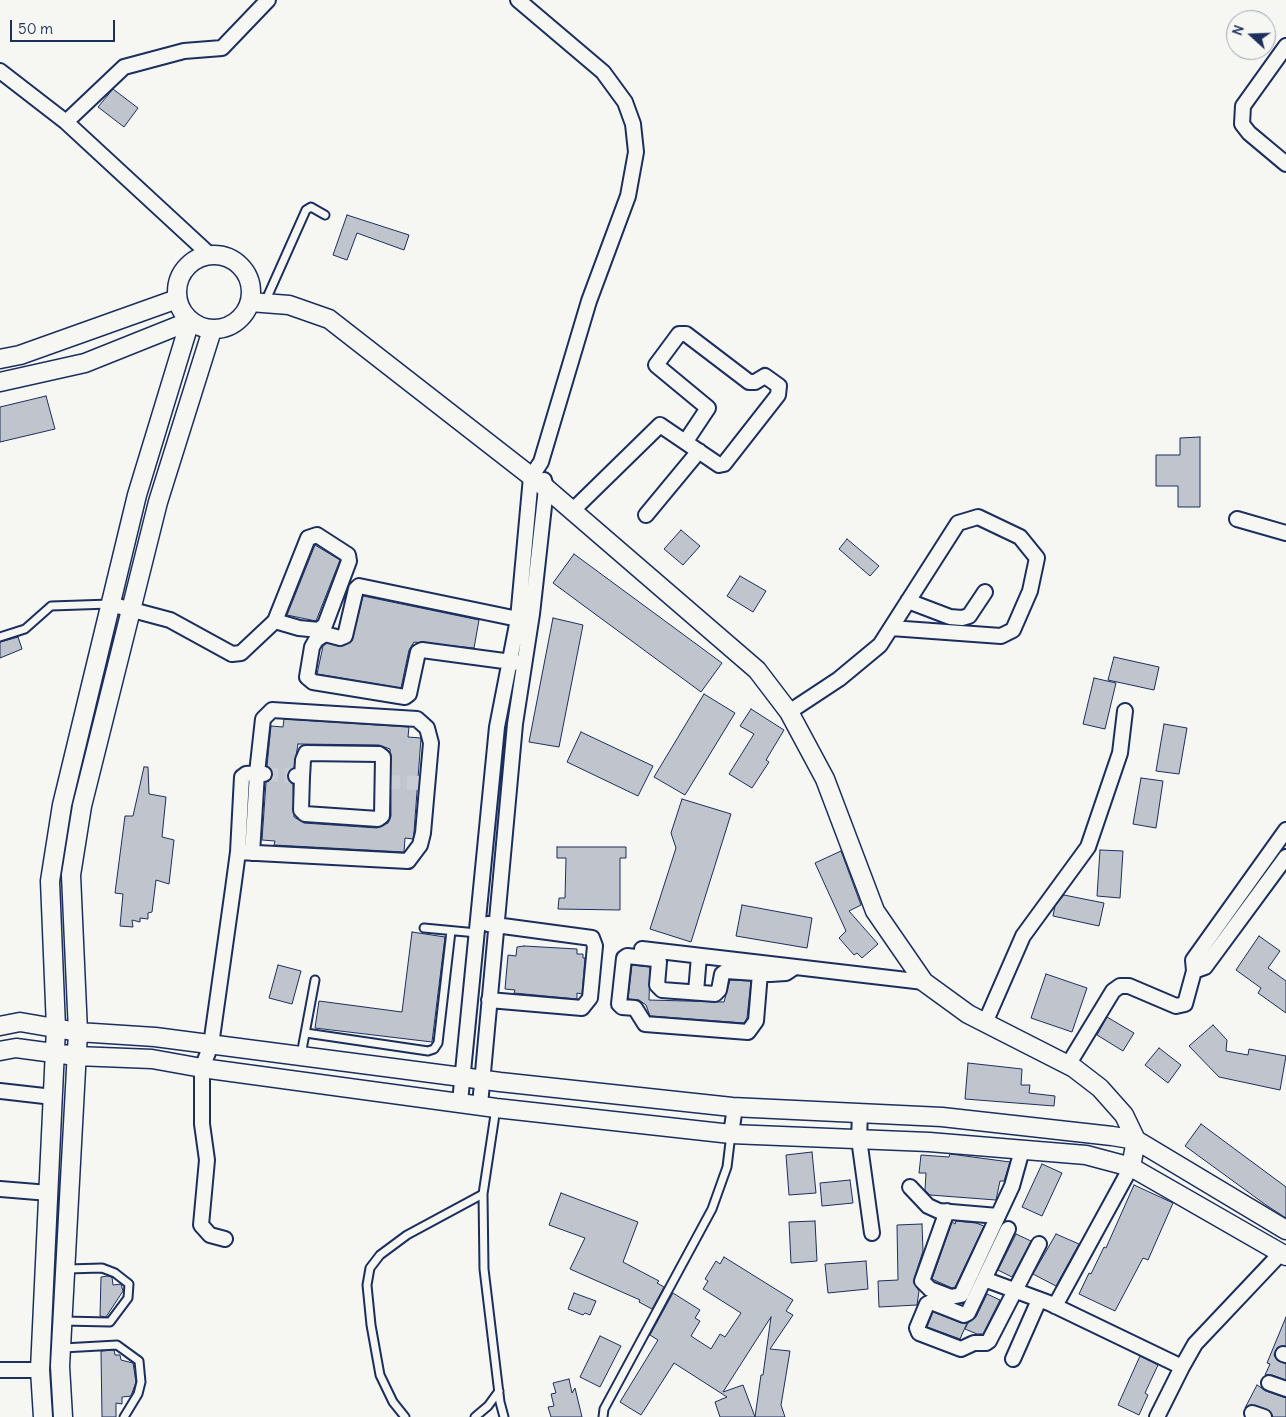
<!DOCTYPE html>
<style>
body{margin:0}
#map{position:relative;width:1286px;height:1417px;overflow:hidden;background:#f6f6f2;font-family:Delius,sans-serif}
canvas{display:block}
.north{position:absolute;left:1226px;top:10px;width:50px;height:50px;box-sizing:border-box;background:#f6f6f2;border:1px solid #9ea6b7;border-radius:50%;rotate:290deg;font-size:14px;font-weight:700;line-height:20px;text-align:center;color:#1b2f5e}
.north::after{content:'';display:block;margin:auto;width:18px;height:22px;background:#1b2f5e;clip-path:polygon(50% 0,100% 100%,50% 72%,0 100%)}
.scale{position:absolute;left:10px;top:20px;width:105px;height:22px;box-sizing:border-box;border:2px solid #1b2f5e;border-top:0;padding-left:6px;font-size:15px;line-height:18px;white-space:nowrap;color:#1b2f5e;-webkit-text-stroke:4px #f6f6f2;paint-order:stroke}
</style>
<div id="map">
<canvas width="1286" height="1417"></canvas>
<div class="north">N</div>
<div class="scale">50 m</div>
</div>
<script>
const g = document.querySelector('canvas').getContext('2d');
g.lineJoin = 'round';
function fillPath(path, color) { g.fillStyle = color; g.fill(path, 'evenodd'); }
const poly = rows => new Path2D(rows.map(r => 'M' + r).join(''));
function stroke(path, color, width, dash) { g.strokeStyle = color; g.lineWidth = width; g.lineCap = dash ? 'butt' : 'round'; g.setLineDash(dash || []); g.stroke(path); }
const building = poly([
 [113,89,138,108,124,127,98,107,113,89],
 [347,215,409,235,404,250,357,233,347,260,333,255,347,215],
 [46,396,55,429,0,442,0,407,46,396],
 [1200,437,1200,507,1178,507,1178,486,1156,486,1156,455,1180,455,1180,438,1200,437],
 [681,530,700,546,683,565,664,549,681,530],
 [847,539,879,566,870,576,839,549,847,539],
 [315,545,340,560,316,621,287,615,315,545],
 [574,554,722,663,701,692,553,583,574,554],
 [740,576,766,591,753,612,727,596,740,576],
 [363,596,479,620,474,648,414,642,409,650,401,688,317,674,323,646,327,643,343,646,352,641,363,596],
 [553,618,583,625,559,747,529,742,553,618],
 [18,637,22,649,0,658,0,642,18,637],
 [1114,657,1159,667,1154,690,1108,680,1114,657],
 [1094,678,1116,683,1105,729,1083,724,1094,678],
 [704,694,735,713,685,795,654,777,704,694],
 [751,709,784,730,766,760,769,762,752,788,729,774,754,734,740,726,751,709],
 [284,719,409,727,408,737,421,738,414,832,413,839,405,838,404,852,274,845,275,841,262,840,266,782,271,780,273,775,272,770,267,766,271,726,283,727,284,719],
 [298,744,379,745,390,749,391,816,388,823,377,828,304,823,294,817,293,784,288,780,287,775,294,768,298,744],
 [1164,724,1187,728,1179,774,1156,771,1164,724],
 [581,732,653,766,638,796,567,762,581,732],
 [144,767,148,767,149,794,166,797,162,837,174,840,169,884,156,880,152,912,148,913,148,919,140,918,140,922,132,920,133,927,120,926,123,894,115,893,125,816,133,816,144,767],
 [1141,778,1163,781,1156,828,1133,824,1141,778],
 [682,799,731,814,691,942,650,929,676,848,671,833,682,799],
 [557,847,626,847,626,858,620,858,620,910,558,909,559,898,565,898,566,858,557,858,557,847],
 [1100,850,1123,851,1120,898,1097,896,1100,850],
 [841,851,861,905,849,911,878,944,862,958,857,953,854,955,839,938,846,931,815,863,841,851],
 [1064,895,1104,903,1099,926,1053,916,1055,906,1064,895],
 [742,905,812,918,807,948,736,936,742,905],
 [412,932,445,937,432,1042,315,1028,319,1001,402,1012,412,932],
 [1259,936,1280,951,1268,968,1286,981,1286,1013,1258,993,1261,988,1236,970,1259,936],
 [524,946,577,949,577,954,583,954,583,958,585,958,582,994,577,993,577,999,514,993,515,990,505,989,508,955,516,956,517,947,524,946],
 [278,965,301,971,292,1004,269,998,278,965],
 [632,965,650,967,649,1000,724,1002,730,980,751,981,747,1018,744,1023,650,1016,646,1005,639,1000,628,999,632,965],
 [1046,974,1087,988,1072,1032,1031,1018,1046,974],
 [1107,1017,1134,1033,1123,1051,1097,1035,1107,1017],
 [1213,1025,1227,1040,1226,1051,1248,1055,1249,1049,1286,1056,1280,1090,1219,1077,1189,1046,1213,1025],
 [1159,1048,1181,1065,1168,1083,1145,1065,1159,1048],
 [968,1063,1022,1069,1021,1085,1030,1085,1029,1093,1055,1096,1054,1106,965,1099,968,1063],
 [1201,1124,1286,1187,1286,1218,1266,1205,1185,1146,1201,1124],
 [812,1152,816,1193,789,1195,786,1155,812,1152],
 [950,1154,1010,1162,1004,1181,1000,1181,996,1200,930,1195,925,1190,926,1173,919,1173,921,1155,949,1157,950,1154],
 [1042,1164,1062,1173,1042,1216,1022,1207,1042,1164],
 [850,1180,853,1203,822,1206,820,1183,850,1180],
 [1134,1185,1173,1203,1148,1260,1143,1258,1115,1311,1079,1294,1089,1273,1091,1274,1104,1247,1106,1248,1134,1185],
 [561,1193,638,1222,623,1262,659,1281,657,1283,664,1287,652,1309,639,1302,640,1300,570,1269,585,1238,549,1225,561,1193],
 [815,1221,817,1261,791,1263,789,1222,815,1221],
 [956,1221,976,1223,984,1226,955,1287,952,1288,932,1279,952,1222,955,1224,956,1221],
 [922,1224,923,1251,914,1279,914,1283,919,1291,917,1305,879,1307,878,1281,898,1280,897,1225,922,1224],
 [1016,1234,1031,1241,1012,1277,998,1270,1016,1234],
 [1056,1234,1079,1244,1056,1286,1033,1274,1056,1234],
 [724,1257,793,1300,786,1311,793,1315,770,1349,790,1351,781,1405,785,1417,720,1417,715,1402,727,1397,674,1363,641,1415,620,1402,658,1340,650,1335,673,1293,700,1310,695,1318,700,1321,691,1336,711,1349,720,1334,725,1337,741,1313,703,1289,708,1281,705,1279,716,1261,720,1264,724,1257],
 [771,1317,763,1375,761,1375,755,1417,743,1385,723,1392,771,1317],
 [866,1261,868,1289,828,1293,825,1264,866,1261],
 [108,1276,112,1277,113,1285,121,1284,123,1291,106,1317,100,1316,101,1277,108,1276],
 [574,1293,596,1301,590,1315,585,1313,583,1315,568,1309,574,1293],
 [987,1294,1000,1300,983,1334,977,1334,965,1329,968,1323,976,1317,987,1294],
 [933,1312,961,1323,967,1323,960,1339,927,1327,933,1312],
 [1286,1317,1286,1346,1278,1347,1274,1355,1277,1360,1286,1364,1286,1380,1272,1375,1265,1375,1270,1364,1267,1363,1286,1317],
 [600,1336,621,1346,600,1387,580,1377,600,1336],
 [114,1350,115,1355,120,1355,121,1360,133,1363,136,1382,131,1396,122,1397,122,1404,116,1403,116,1417,102,1417,101,1351,114,1350],
 [1140,1356,1158,1365,1145,1393,1148,1395,1139,1415,1118,1405,1140,1356],
 [569,1379,572,1393,575,1388,582,1417,551,1417,548,1407,554,1406,551,1394,556,1393,553,1383,569,1379],
 [1257,1385,1266,1391,1286,1398,1286,1417,1273,1417,1270,1411,1255,1405,1245,1408,1257,1385]
]);
const minorTunnel = poly([
 [264,774,296,776],
 [386,782,421,783]
]);
const service = poly([
 [265,302,306,210,311,207,325,215],
 [0,637,25,629,51,606,110,604],
 [424,928,477,933],
 [306,1033,428,1051,434,1049,438,1043,451,931],
 [301,1055,315,980],
 [496,1108,483,1194,484,1269,500,1402,504,1417],
 [63,1321,110,1322,128,1298,129,1284,115,1273,102,1268,67,1269],
 [63,1348,117,1345,139,1361,141,1382,138,1394,124,1417],
 [405,1417,393,1402,380,1375,371,1325,367,1285,370,1268,380,1255,407,1235,483,1194],
 [475,1417,488,1406,499,1391],
 [603,1417,604,1409,712,1209,727,1167,731,1134]
]);
const minor = poly([
 [1286,46,1243,106,1242,124,1249,133,1286,164],
 [0,71,66,122,210,255],
 [66,122,124,67,184,51,222,48,268,0],
 [572,511,660,425,719,465,724,464,778,395,779,386,765,376,755,382,749,382,686,334,679,334,656,365,708,408,686,441],
 [646,515,699,451],
 [1237,519,1286,533],
 [908,601,950,617,962,618,969,616,985,592],
 [110,604,170,620,232,654,241,653,275,621,308,538,317,535,348,555,349,561,325,625,319,630,299,628,275,621],
 [518,619,359,586,356,589,345,636,340,638,325,634,316,640,312,647,307,677,313,682,405,697,409,694,418,652,422,650,519,663],
 [789,712,839,679,880,645,958,523,978,517,1020,537,1037,558,1030,591,1013,630,1001,636,891,628],
 [296,776,302,777,303,760,306,753,379,754,383,757,382,816,378,819,305,814,301,810,302,777],
 [252,853,257,773,264,774],
 [488,924,592,938,595,946,590,998,582,1008,489,1000],
 [642,949,924,982],
 [1194,971,1205,967,1286,857],
 [760,973,756,1021,748,1032,645,1024,635,1008,622,1007,619,1004,624,958,627,956,655,959,659,962,657,985,662,990,715,994,719,990,722,974,726,971,770,974,786,973,795,967],
 [696,992,699,956],
 [985,1023,1023,936,1088,847,1120,753,1125,711],
 [1068,1065,1113,991,1120,986,1129,986,1176,1006,1185,1004,1194,971,1193,960,1286,830],
 [0,1091,53,1097],
 [460,1102,497,727,518,619,531,477,541,462,589,301,628,196,636,152,633,124,625,102,603,72,518,0],
 [480,1105,515,724,532,614,546,488,544,480],
 [860,1113,859,1139,872,1233],
 [731,1134,735,1107],
 [910,1187,928,1206,939,1211,998,1216],
 [0,1189,49,1193],
 [947,1211,922,1281,930,1289,951,1297,961,1295,1012,1186,1022,1150],
 [1008,1229,968,1313,964,1315,931,1302,927,1304,917,1328,919,1333,961,1349,974,1343,986,1343,989,1341,1039,1244],
 [225,1239,210,1235,201,1225,207,1160,202,1124,202,1068,211,1045,233,889,238,852,242,777,246,774,257,773,263,719,272,710,417,719,427,728,431,743,423,833,420,845,408,861,238,852],
 [984,1279,1049,1303,1182,1367,1157,1417],
 [1055,1306,1131,1167],
 [1283,1354,1286,1355],
 [1013,1359,1039,1300],
 [1182,1367,1195,1344,1281,1253],
 [0,1370,40,1370],
 [1269,1383,1286,1389],
 [1252,1413,1264,1417]
]);
const tertiary = poly([
 '177 292a37 37 0 1 1 74 0a37 37 0 1 1-74 0Z',
 [250,302,289,305,329,319,546,488,757,670,789,712,825,779,875,911,924,982,968,1014,1074,1068,1100,1088,1124,1115,1136,1140,1131,1167],
 [0,359,20,355,177,299],
 [0,382,85,363,190,321],
 [0,1026,20,1022,78,1032,155,1037,500,1082,732,1107,942,1117,1112,1136,1136,1140,1286,1230],
 [0,1051,16,1048,76,1056,152,1059,202,1068,496,1108,731,1134,929,1142,1086,1155,1131,1167,1286,1256],
 [43,1417,40,1370,56,1028,50,881,62,805,137,495,190,321],
 [63,1417,60,1366,78,1032,71,875,82,806,158,502,212,330]
]);
fillPath(building, '#c0c4cd');
stroke(building, '#1b2f5e', 1);
stroke(minorTunnel, '#caced4', 14, [14, 7]);
stroke(service, '#1b2f5e', 11);
stroke(minor, '#1b2f5e', 18);
stroke(tertiary, '#1b2f5e', 21);
stroke(service, '#f6f6f2', 7);
stroke(minor, '#f6f6f2', 14);
stroke(tertiary, '#f6f6f2', 18);
</script>
